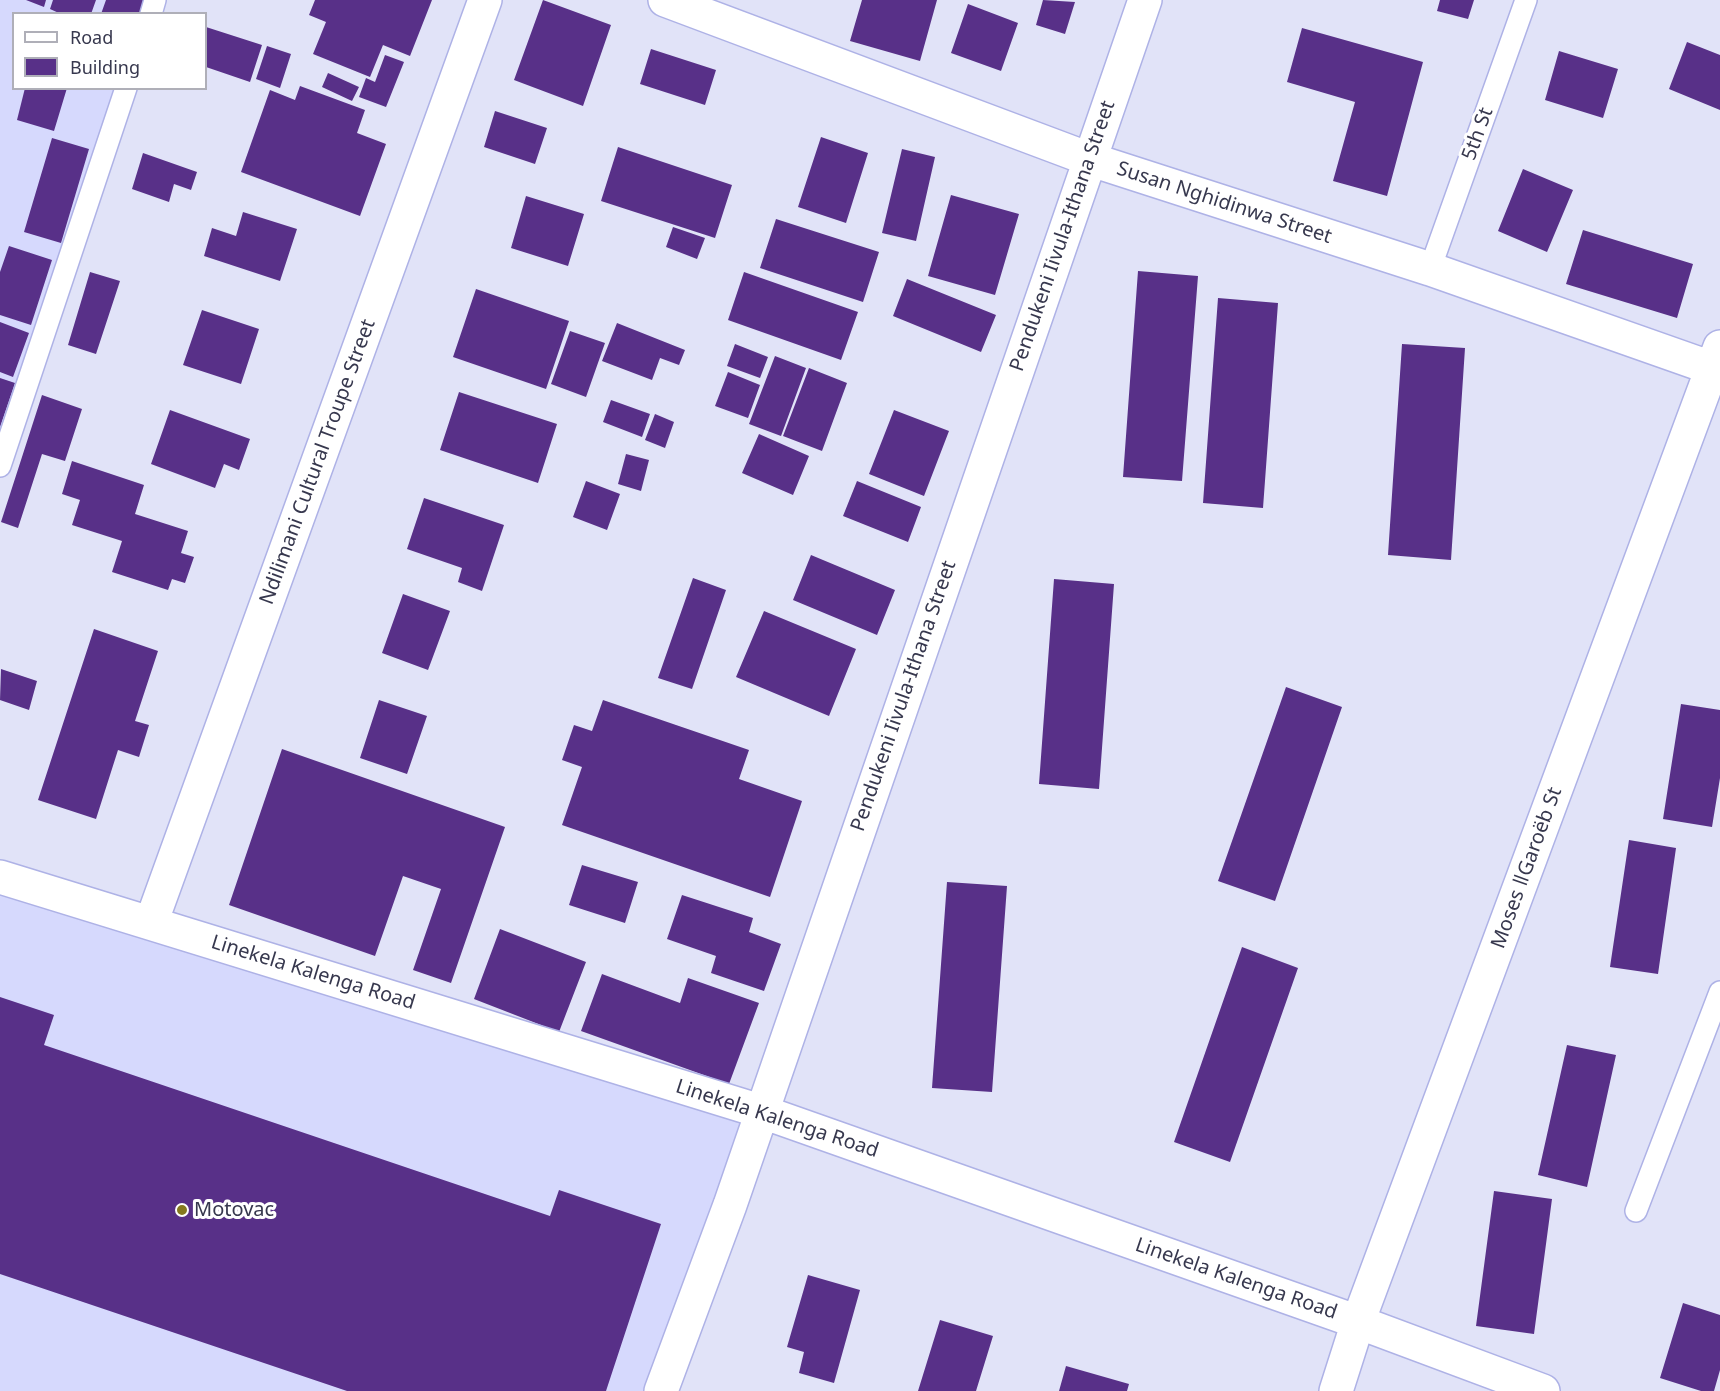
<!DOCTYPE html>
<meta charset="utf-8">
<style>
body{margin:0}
#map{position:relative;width:1720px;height:1391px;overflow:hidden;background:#e1e3f8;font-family:"Noto Sans",sans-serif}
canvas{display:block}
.legend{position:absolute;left:12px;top:12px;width:195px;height:78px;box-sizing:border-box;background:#fff;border:2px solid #afafb8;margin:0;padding:8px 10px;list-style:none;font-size:18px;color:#37384e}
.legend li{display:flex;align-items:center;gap:12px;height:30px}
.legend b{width:30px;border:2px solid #afafb8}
</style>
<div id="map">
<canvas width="1720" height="1391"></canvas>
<ul class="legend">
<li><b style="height:8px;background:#fff"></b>Road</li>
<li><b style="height:16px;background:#583088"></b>Building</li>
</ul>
</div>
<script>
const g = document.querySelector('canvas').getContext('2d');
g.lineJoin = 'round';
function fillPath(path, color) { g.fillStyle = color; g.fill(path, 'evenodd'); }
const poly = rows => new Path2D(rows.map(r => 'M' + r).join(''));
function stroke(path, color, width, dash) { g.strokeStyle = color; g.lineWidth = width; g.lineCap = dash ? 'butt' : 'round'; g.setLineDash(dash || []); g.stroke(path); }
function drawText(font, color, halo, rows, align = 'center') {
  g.font = font + ' "Noto Sans",sans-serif'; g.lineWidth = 6; g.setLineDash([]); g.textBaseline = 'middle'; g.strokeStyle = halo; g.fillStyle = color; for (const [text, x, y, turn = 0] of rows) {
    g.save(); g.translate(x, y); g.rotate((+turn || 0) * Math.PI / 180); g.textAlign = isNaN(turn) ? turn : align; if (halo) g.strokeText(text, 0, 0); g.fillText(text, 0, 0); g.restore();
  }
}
const built = poly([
 [0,0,161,0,156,13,14,14,14,88,131,89,0,474],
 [0,877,760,1111,661,1391,0,1391]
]);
const building = poly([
 [26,0,46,0,44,7],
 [53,0,96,0,91,14,61,14,50,9],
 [106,0,149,0,146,14,101,14],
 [315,0,432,0,410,56,383,45,370,77,313,54,326,22,309,15],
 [543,0,611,25,583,106,514,80],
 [862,0,937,0,920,61,850,41],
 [1043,0,1075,2,1065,34,1036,25],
 [1440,0,1474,0,1468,19,1437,11],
 [968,4,1018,23,1001,71,951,53],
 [206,27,262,45,250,82,206,67],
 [1302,28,1423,62,1387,196,1333,181,1355,102,1287,82],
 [1687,42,1720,55,1720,110,1669,89],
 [267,46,291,54,280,88,256,79],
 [651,49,716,70,705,105,640,84],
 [1559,51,1618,69,1603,118,1545,100],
 [385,55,404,62,386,107,359,97,366,78,375,82],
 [328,73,359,87,352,101,322,87],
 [300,86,365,110,357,133,386,144,360,216,241,172,270,90,295,100],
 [25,88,67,88,54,131,17,120],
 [495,111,547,128,535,164,484,147],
 [821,137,868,153,846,223,798,207],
 [52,138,89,149,61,243,24,232],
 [618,147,732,185,715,238,601,201],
 [902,149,935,157,916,241,882,233],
 [143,153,197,172,191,190,174,184,169,202,132,189],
 [1523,169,1573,190,1547,252,1498,231],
 [951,195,1019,214,995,295,928,276],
 [526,196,584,214,568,266,511,248],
 [243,212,297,229,280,281,204,256,212,228,236,236],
 [776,219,879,252,863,302,760,268],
 [673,227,705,238,697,259,666,247],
 [1583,230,1693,264,1677,318,1566,284],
 [9,246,52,260,31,325,0,315,0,272],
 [1138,271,1198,276,1182,481,1123,477],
 [90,272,120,281,96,354,68,345],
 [744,272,858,312,841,360,728,320],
 [907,279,996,315,981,352,893,316],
 [476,289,569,321,546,389,453,357],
 [1218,298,1278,303,1263,508,1203,503],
 [202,310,259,329,241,384,183,365],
 [0,322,29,333,13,377,0,372],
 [617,323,685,350,679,365,660,358,652,380,602,361],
 [570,331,605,343,586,397,551,384],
 [735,344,768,357,760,378,727,366],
 [1402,344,1465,348,1451,560,1388,555],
 [775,356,806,368,781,436,749,424],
 [809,368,847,383,822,451,783,436],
 [728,372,760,385,748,418,715,406],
 [0,378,15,383,0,427],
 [459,392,557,424,538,483,440,450],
 [42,395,82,409,65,461,42,454,18,528,1,522],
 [611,400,650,414,642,437,603,422],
 [170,410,250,439,239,470,224,464,215,488,151,464],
 [894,410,949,431,924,496,869,474],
 [655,414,674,422,665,448,645,440],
 [759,434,809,456,793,495,742,473],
 [626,454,649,460,641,491,618,484],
 [72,461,144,485,135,514,188,531,181,553,194,557,185,583,172,579,168,590,112,572,122,541,72,525,80,500,62,494],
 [586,481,620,494,607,530,573,517],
 [857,481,921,507,908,542,843,516],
 [424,498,504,525,482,591,458,582,462,568,407,549],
 [811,555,895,590,877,635,793,600],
 [693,578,726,590,692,689,658,678],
 [1054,579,1114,584,1099,789,1039,784],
 [403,594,450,611,428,670,382,653],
 [764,611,856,649,829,716,736,677],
 [94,629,158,651,135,721,149,725,139,757,118,750,96,819,38,800],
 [1,669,37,681,29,710,0,700],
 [1286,687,1342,707,1275,901,1218,881],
 [379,700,427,716,407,774,360,758],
 [603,700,749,750,739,779,802,801,770,897,562,825,582,767,562,760,574,725,592,731],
 [1681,704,1720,710,1720,778,1712,827,1663,819],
 [282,749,505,827,451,983,413,970,441,889,403,876,375,956,229,905],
 [1629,840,1676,848,1658,974,1610,967],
 [582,865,638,882,625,923,569,905],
 [947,882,1007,886,992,1092,932,1088],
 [682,895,753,918,749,932,781,944,764,991,711,973,716,956,667,939],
 [500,929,586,962,559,1032,474,999],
 [1242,947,1298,968,1230,1162,1174,1142],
 [602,974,680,1003,688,978,759,1003,729,1084,581,1031],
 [0,997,54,1015,44,1045,550,1216,559,1190,661,1224,606,1391,347,1391,0,1274],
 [1567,1045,1616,1055,1587,1187,1538,1175],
 [1494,1191,1552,1199,1534,1334,1476,1326],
 [808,1275,860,1290,834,1383,799,1373,804,1352,787,1347],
 [1683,1303,1720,1315,1720,1370,1714,1391,1701,1391,1660,1378],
 [940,1320,993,1336,976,1391,918,1391],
 [1066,1366,1129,1384,1127,1391,1059,1391]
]);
const service = poly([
 [151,14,155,0],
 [1430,269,1526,0],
 [0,466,126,88],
 [1636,1211,1720,992]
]);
const minor = poly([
 [665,0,1089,159,1430,269,1720,371],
 [0,877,760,1111,1358,1322,1543,1391],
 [151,923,485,0],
 [661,1391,730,1205,1145,0],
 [1336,1391,1358,1322,1720,347]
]);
const markers = [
 [182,1210,6,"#85791e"]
];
const streetNames = [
 ["5th St",1478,134,-70],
 ["Susan Nghidinwa Street",1224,203,18],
 ["Pendukeni Iivula-Ithana Street",1063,236,-71],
 ["Ndilimani Cultural Troupe Street",318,462,-70],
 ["Pendukeni Iivula-Ithana Street",904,696,-71],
 ["Moses ǁGaroëb St",1527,868,-70],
 ["Linekela Kalenga Road",313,973,17],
 ["Linekela Kalenga Road",777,1119,18],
 ["Linekela Kalenga Road",1236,1279,19]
];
const poiNames = [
 ["Motovac",194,1210]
];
fillPath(built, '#d6d9fd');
fillPath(building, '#583088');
stroke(service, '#aeb2e6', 24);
stroke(minor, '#aeb2e6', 36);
stroke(service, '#fff', 21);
stroke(minor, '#fff', 33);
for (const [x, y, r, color] of markers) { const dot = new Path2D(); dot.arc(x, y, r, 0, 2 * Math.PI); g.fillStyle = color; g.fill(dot); stroke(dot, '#fff', 2); }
drawText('20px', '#37384e', '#fff', streetNames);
drawText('20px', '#37384e', '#fff', poiNames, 'left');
</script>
